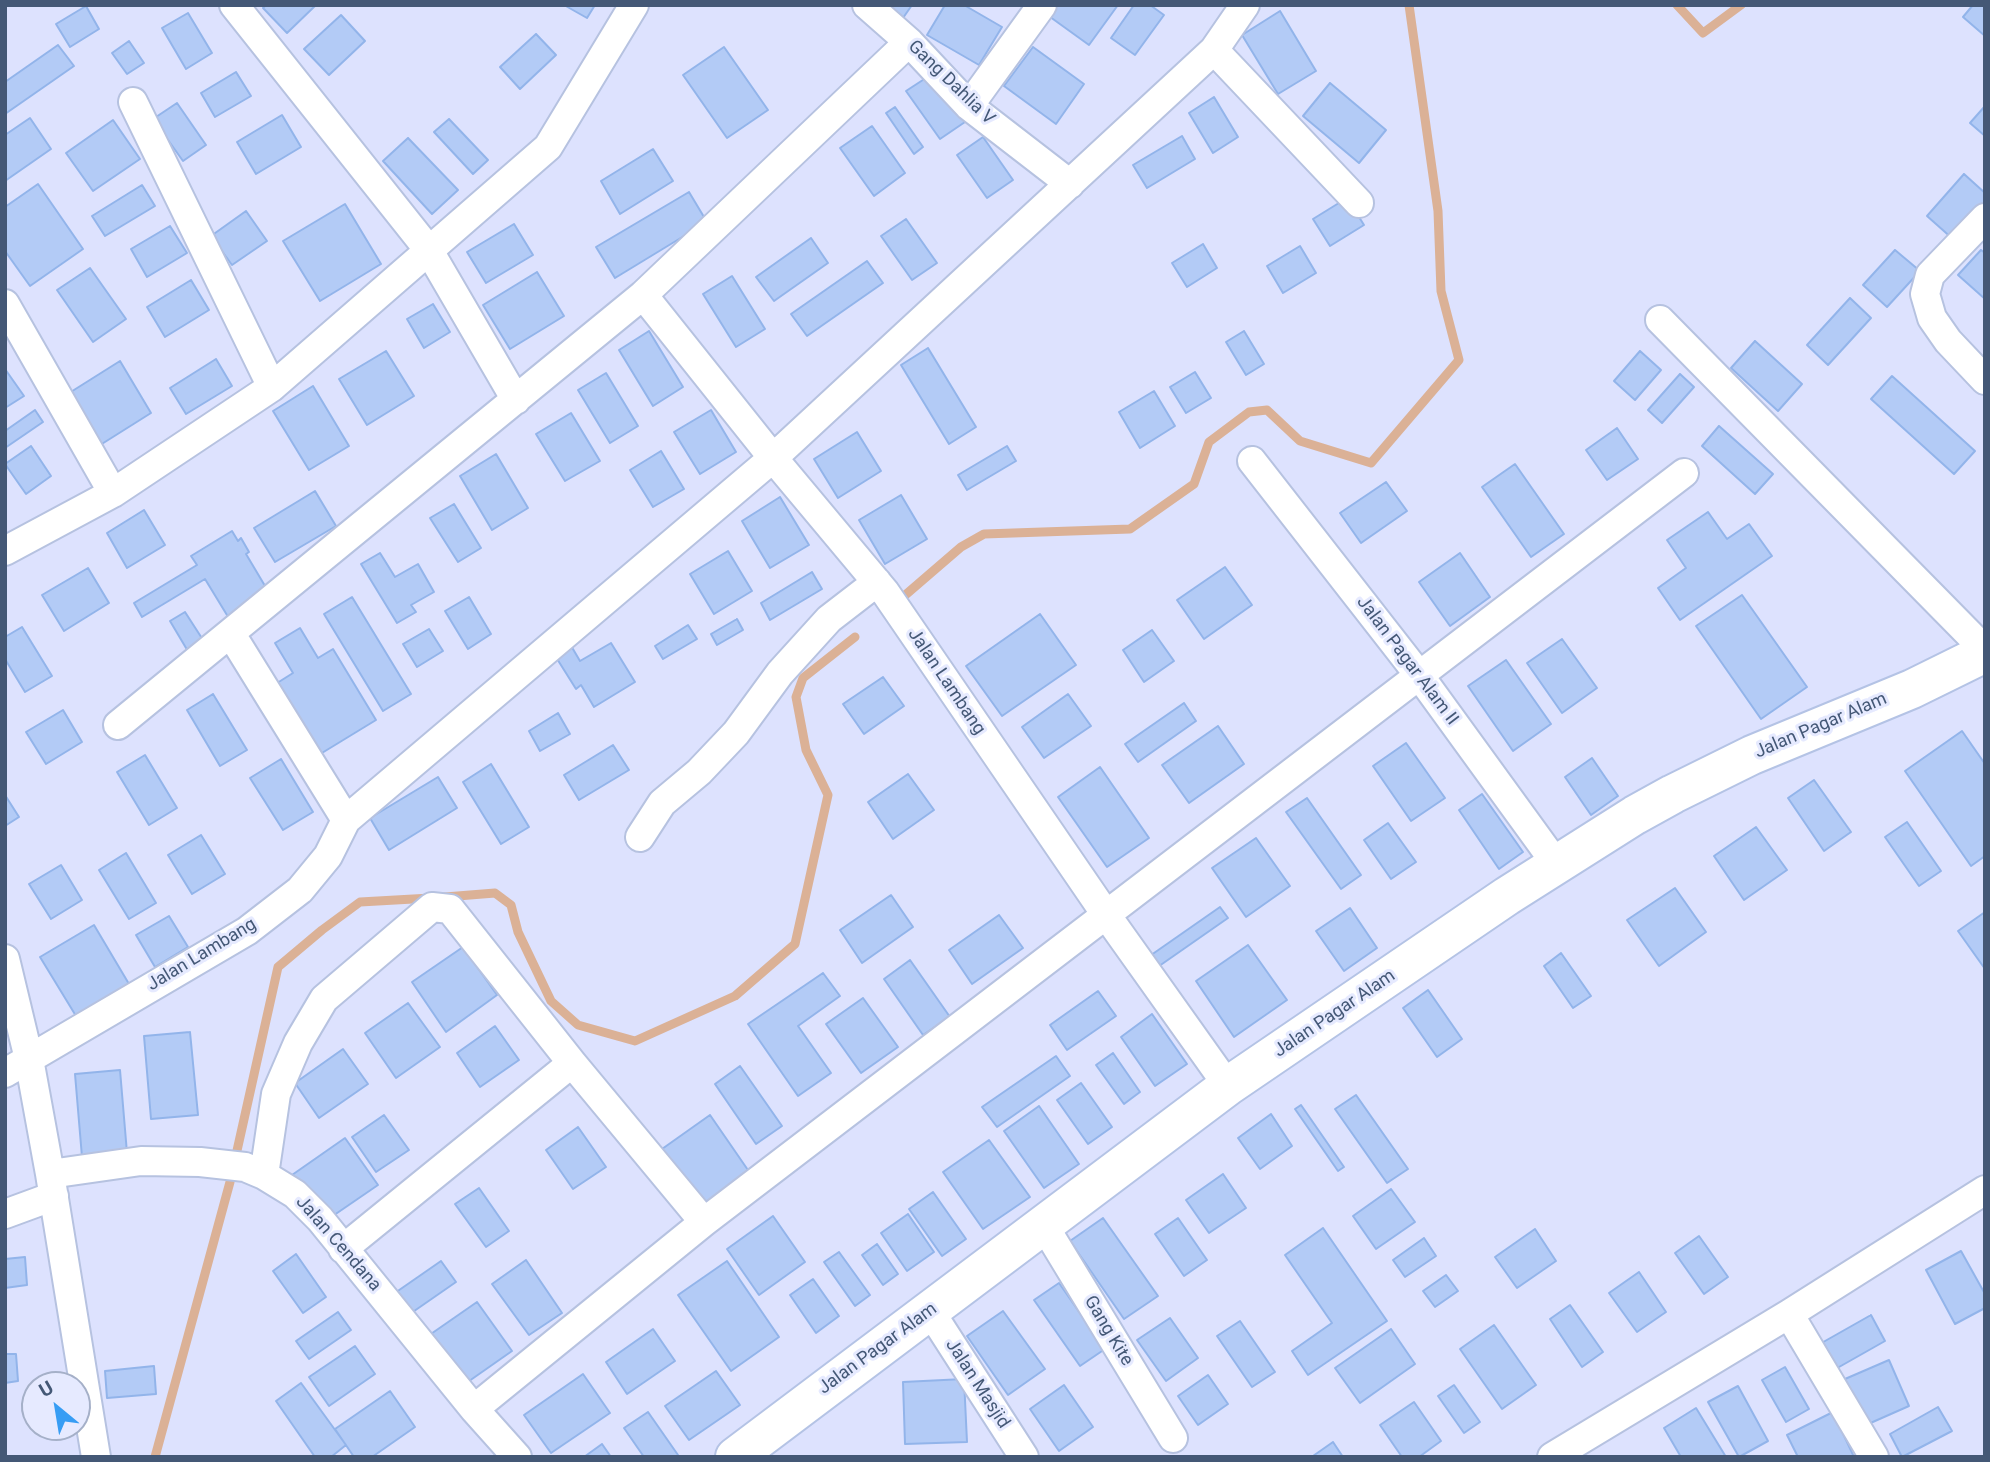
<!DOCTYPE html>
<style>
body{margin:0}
#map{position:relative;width:1990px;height:1462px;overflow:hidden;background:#dde2fe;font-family:Roboto,sans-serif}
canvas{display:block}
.frame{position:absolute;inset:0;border:7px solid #445876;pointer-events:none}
.north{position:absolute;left:21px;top:1371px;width:70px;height:70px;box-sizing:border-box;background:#e6eaff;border:2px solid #a5b0c8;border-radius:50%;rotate:330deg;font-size:19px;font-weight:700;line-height:28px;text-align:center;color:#445876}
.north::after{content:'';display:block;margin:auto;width:24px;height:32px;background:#379df4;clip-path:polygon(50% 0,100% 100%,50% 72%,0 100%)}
</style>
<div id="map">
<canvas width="1990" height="1462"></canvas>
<div class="frame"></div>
<div class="north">U</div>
</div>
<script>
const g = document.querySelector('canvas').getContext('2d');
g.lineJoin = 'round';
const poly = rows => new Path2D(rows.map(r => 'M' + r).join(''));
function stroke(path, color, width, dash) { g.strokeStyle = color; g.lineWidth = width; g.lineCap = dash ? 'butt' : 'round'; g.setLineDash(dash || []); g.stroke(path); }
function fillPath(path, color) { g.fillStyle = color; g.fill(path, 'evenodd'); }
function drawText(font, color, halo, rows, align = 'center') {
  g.font = font + ' Roboto,sans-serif'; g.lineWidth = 6; g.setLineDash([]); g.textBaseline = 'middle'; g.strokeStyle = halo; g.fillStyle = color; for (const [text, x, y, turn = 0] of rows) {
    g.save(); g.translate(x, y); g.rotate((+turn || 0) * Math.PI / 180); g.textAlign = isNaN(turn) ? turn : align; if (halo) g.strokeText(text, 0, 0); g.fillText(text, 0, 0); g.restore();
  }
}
const stream = poly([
 [1677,5,1703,33,1741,5],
 [896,603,961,547,984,534,1130,529,1194,484,1209,442,1249,412,1267,410,1300,441,1371,463,1459,360,1441,291,1438,211,1409,5],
 [445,897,495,893,511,905,518,932,551,1001,578,1025,635,1041,735,996,795,944,828,795,806,750,796,697,803,678,855,637],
 [155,1457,230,1182,278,967,322,930,360,902,431,898]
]);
const building = poly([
 [266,5,316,5,287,33,263,8,266,5],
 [564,5,595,5,587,18,564,5],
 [885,5,912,5,903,18,885,5],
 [945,5,964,5,1002,27,979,65,927,35,945,5],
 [1052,5,1118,5,1089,45,1046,14,1052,5],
 [1134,5,1150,5,1164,15,1135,55,1111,38,1134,5],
 [1973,5,1985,5,1985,36,1963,17,1973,5],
 [86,6,99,29,70,47,56,24,86,6],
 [1280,11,1316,71,1278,94,1242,35,1280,11],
 [188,13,212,53,186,69,162,28,188,13],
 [341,15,365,41,329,75,304,49,341,15],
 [536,34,556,55,520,89,500,67,536,34],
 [129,41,144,63,127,74,112,53,129,41],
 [58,45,74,66,5,114,5,82,58,45],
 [724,47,768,110,727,138,683,75,724,47],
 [1033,47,1084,84,1056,124,1004,86,1033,47],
 [236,72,251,96,215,117,201,93,236,72],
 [932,74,965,122,940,139,906,91,932,74],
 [1330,83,1386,130,1359,163,1303,116,1330,83],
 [1214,97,1238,137,1213,153,1189,113,1214,97],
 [177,103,206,145,183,161,153,119,177,103],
 [1985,106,1985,136,1970,123,1985,106],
 [895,107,923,147,914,154,886,113,895,107],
 [282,115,301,147,256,174,237,142,282,115],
 [30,118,51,149,5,181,5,135,30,118],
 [449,119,488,160,473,174,434,132,449,119],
 [113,120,140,159,93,191,66,153,113,120],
 [872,126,905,173,874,196,840,148,872,126],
 [1182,136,1195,159,1147,188,1133,165,1182,136],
 [983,137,1013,180,987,198,957,155,983,137],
 [408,138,458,190,432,214,383,161,408,138],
 [653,149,673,181,620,214,601,181,653,149],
 [1964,174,1985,193,1985,205,1954,240,1927,216,1964,174],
 [38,184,83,249,30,286,5,251,5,207,38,184],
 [142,185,155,206,105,236,92,216,142,185],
 [689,192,707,222,615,278,596,247,689,192],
 [1347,198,1364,225,1330,246,1313,219,1347,198],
 [345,204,381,264,320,301,283,241,345,204],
 [246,211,267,241,232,265,211,236,246,211],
 [906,219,937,263,912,280,881,236,906,219],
 [514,224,533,255,486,283,467,252,514,224],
 [170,226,187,253,147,277,131,249,170,226],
 [811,238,828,263,774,301,756,277,811,238],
 [1203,244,1217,268,1187,287,1172,263,1203,244],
 [1300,246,1316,273,1283,293,1267,266,1300,246],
 [1895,250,1920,271,1887,307,1863,285,1895,250],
 [1981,250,1985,253,1985,299,1958,275,1981,250],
 [867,261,883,283,807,336,791,314,867,261],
 [90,268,126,319,93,342,57,290,90,268],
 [537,272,564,316,510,349,483,305,537,272],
 [732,276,765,329,736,347,703,294,732,276],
 [191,280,209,310,165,337,147,307,191,280],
 [1850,298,1871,318,1828,365,1807,345,1850,298],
 [433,304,450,332,424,348,407,319,433,304],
 [649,331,683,387,653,406,619,350,649,331],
 [1244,331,1264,364,1246,375,1226,342,1244,331],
 [1755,341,1802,384,1778,411,1731,368,1755,341],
 [928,348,976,427,949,444,901,365,928,348],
 [386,351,414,396,367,425,339,379,386,351],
 [1640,351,1661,370,1635,400,1614,381,1640,351],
 [216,359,232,386,186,414,170,388,216,359],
 [120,361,151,413,97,447,66,395,120,361],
 [5,369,24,396,5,408,5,369],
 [1195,372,1211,398,1186,413,1170,387,1195,372],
 [606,373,638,426,610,443,578,390,606,373],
 [1680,374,1694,387,1662,423,1648,410,1680,374],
 [1892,376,1975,451,1954,474,1871,399,1892,376],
 [313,386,349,446,309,470,273,411,313,386],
 [1154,391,1175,426,1140,448,1119,412,1154,391],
 [35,410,43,422,5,448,5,431,35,410],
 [711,410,736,452,700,474,674,432,711,410],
 [571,413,600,461,565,481,536,434,571,413],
 [1719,426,1773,474,1755,494,1702,446,1719,426],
 [1617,428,1638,459,1607,480,1586,450,1617,428],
 [857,432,881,471,838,498,814,459,857,432],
 [31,446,51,476,26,494,5,464,31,446],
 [1007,446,1016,461,967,490,958,475,1007,446],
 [661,451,684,489,653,507,630,470,661,451],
 [496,454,528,508,492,530,460,476,496,454],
 [1515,464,1564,534,1531,557,1482,487,1515,464],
 [1386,482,1407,511,1361,543,1340,513,1386,482],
 [315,491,336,526,275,562,254,528,315,491],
 [901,495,927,539,885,564,859,520,901,495],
 [780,497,809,545,770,568,742,521,780,497],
 [454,504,481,548,458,562,430,518,454,504],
 [144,510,165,545,127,568,107,533,144,510],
 [1708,512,1727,539,1749,524,1772,556,1680,620,1658,588,1686,568,1667,540,1708,512],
 [232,531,238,541,241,538,249,552,246,554,271,596,230,620,205,579,142,617,134,603,197,565,191,556,232,531],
 [728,551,752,591,714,614,690,574,728,551],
 [380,553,395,577,418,564,434,592,411,605,416,612,397,623,361,564,380,553],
 [1460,553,1490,597,1450,626,1419,582,1460,553],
 [1225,567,1252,605,1204,639,1177,600,1225,567],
 [88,568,109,603,64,631,42,595,88,568],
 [812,572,822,589,770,620,761,603,812,572],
 [1742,595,1807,687,1761,719,1696,626,1742,595],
 [352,597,411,694,383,711,324,614,352,597],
 [469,597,491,634,468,649,445,611,469,597],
 [185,612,205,643,189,653,170,621,185,612],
 [1040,614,1076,665,1002,716,966,666,1040,614],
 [737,619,743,630,717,645,711,634,737,619],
 [688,625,697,639,663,659,655,646,688,625],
 [22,627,52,676,25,692,5,659,5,637,22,627],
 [300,628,318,658,333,649,376,720,317,756,274,685,293,673,275,643,300,628],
 [429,629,443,651,417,667,403,644,429,629],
 [1152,630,1174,661,1144,682,1123,650,1152,630],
 [1562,639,1597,688,1562,713,1527,663,1562,639],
 [611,643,635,682,594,707,581,685,576,689,554,654,570,644,580,661,611,643],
 [1506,660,1551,724,1513,751,1468,686,1506,660],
 [883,677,904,706,864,734,843,704,883,677],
 [213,694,247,750,220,766,187,710,213,694],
 [1068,694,1091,726,1044,758,1022,727,1068,694],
 [1184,703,1196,721,1138,762,1125,744,1184,703],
 [63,710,82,742,46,764,26,732,63,710],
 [558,713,570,734,540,751,529,731,558,713],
 [1218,726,1244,764,1189,803,1162,765,1218,726],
 [1962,731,1985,764,1985,856,1971,866,1905,771,1962,731],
 [1406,743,1445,798,1411,821,1373,766,1406,743],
 [613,745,629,770,579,800,564,775,613,745],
 [145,755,177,808,149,825,117,772,145,755],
 [1592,758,1618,796,1591,815,1565,777,1592,758],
 [281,759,313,812,283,830,250,778,281,759],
 [491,764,529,827,501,844,463,782,491,764],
 [1100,767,1149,838,1107,867,1058,797,1100,767],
 [908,774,934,810,893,839,868,802,908,774],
 [438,777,457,808,389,850,370,818,438,777],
 [1814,780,1851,832,1824,851,1788,798,1814,780],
 [1482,794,1523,852,1499,869,1459,810,1482,794],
 [5,795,19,817,5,826,5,795],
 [1307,798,1361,875,1341,889,1286,812,1307,798],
 [1907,822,1941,871,1919,886,1885,837,1907,822],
 [1388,823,1416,862,1391,879,1364,840,1388,823],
 [1756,827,1787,870,1744,900,1714,856,1756,827],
 [201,835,225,874,192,894,168,855,201,835],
 [1256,838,1290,886,1246,917,1212,868,1256,838],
 [126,853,156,903,129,919,99,870,126,853],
 [61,865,82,900,51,919,29,884,61,865],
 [1675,888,1706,932,1659,966,1627,920,1675,888],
 [891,895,913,927,862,963,840,930,891,895],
 [1220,907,1228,918,1152,971,1144,960,1220,907],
 [1350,908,1377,948,1344,971,1316,931,1350,908],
 [1985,912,1985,969,1958,931,1985,912],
 [999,915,1023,948,972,984,949,950,999,915],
 [169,916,188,947,155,967,136,935,169,916],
 [94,925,129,984,76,1016,40,957,94,925],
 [1248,945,1287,1000,1234,1037,1196,981,1248,945],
 [463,947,497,995,446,1032,412,982,463,947],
 [1561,953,1591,996,1573,1008,1544,966,1561,953],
 [910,960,950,1017,923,1035,884,979,910,960],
 [823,973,840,996,798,1026,831,1073,798,1096,748,1024,823,973],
 [1428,990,1462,1039,1437,1057,1403,1008,1428,990],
 [1098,991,1116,1016,1067,1050,1050,1025,1098,991],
 [863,998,898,1047,861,1073,826,1024,863,998],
 [408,1003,440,1047,396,1078,365,1033,408,1003],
 [1152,1014,1187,1064,1155,1086,1121,1037,1152,1014],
 [495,1026,519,1060,480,1087,457,1053,495,1026],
 [190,1032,198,1115,151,1119,144,1036,190,1032],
 [343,1049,368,1084,319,1118,295,1083,343,1049],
 [1113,1053,1140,1092,1124,1104,1096,1065,1113,1053],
 [1056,1056,1070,1076,997,1127,982,1107,1056,1056],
 [740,1066,782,1126,756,1144,715,1084,740,1066],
 [120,1070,127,1153,82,1157,75,1074,120,1070],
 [1081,1083,1112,1127,1088,1144,1057,1100,1081,1083],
 [1356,1095,1408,1169,1387,1183,1335,1109,1356,1095],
 [1301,1105,1344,1167,1338,1171,1295,1109,1301,1105],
 [1039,1106,1079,1164,1044,1188,1004,1131,1039,1106],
 [1271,1114,1292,1146,1260,1169,1238,1138,1271,1114],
 [384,1115,409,1150,376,1172,352,1137,384,1115],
 [710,1115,750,1173,702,1206,662,1149,710,1115],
 [578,1127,606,1167,573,1189,546,1150,578,1127],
 [345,1138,378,1185,324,1222,292,1175,345,1138],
 [989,1140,1030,1197,983,1229,943,1172,989,1140],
 [1223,1174,1246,1208,1209,1233,1186,1200,1223,1174],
 [479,1188,509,1231,486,1247,455,1204,479,1188],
 [1391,1189,1415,1222,1376,1249,1353,1216,1391,1189],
 [933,1192,966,1239,942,1256,909,1209,933,1192],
 [908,1214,934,1252,907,1271,881,1233,908,1214],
 [773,1216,805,1262,759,1295,727,1249,773,1216],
 [1103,1218,1158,1296,1124,1319,1070,1241,1103,1218],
 [1178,1218,1207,1260,1184,1276,1155,1234,1178,1218],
 [1323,1228,1387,1321,1308,1375,1292,1351,1332,1323,1285,1255,1323,1228],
 [1535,1229,1556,1261,1517,1288,1495,1257,1535,1229],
 [1699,1236,1728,1277,1704,1294,1675,1253,1699,1236],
 [1424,1238,1436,1256,1405,1277,1393,1260,1424,1238],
 [877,1244,898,1274,883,1285,862,1255,877,1244],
 [1961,1251,1985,1294,1985,1308,1955,1324,1926,1270,1961,1251],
 [839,1252,870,1295,855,1306,824,1262,839,1252],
 [296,1254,326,1297,303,1313,273,1271,296,1254],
 [25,1257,27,1285,5,1288,5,1259,25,1257],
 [526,1260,562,1313,529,1335,492,1284,526,1260],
 [441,1261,456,1282,407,1316,392,1295,441,1261],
 [727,1261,779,1337,731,1371,678,1295,727,1261],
 [1639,1272,1666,1312,1637,1332,1609,1293,1639,1272],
 [1446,1275,1458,1291,1435,1307,1423,1291,1446,1275],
 [813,1279,839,1316,816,1333,790,1295,813,1279],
 [1059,1283,1105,1349,1080,1366,1034,1300,1059,1283],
 [477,1302,512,1351,462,1386,428,1336,477,1302],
 [1570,1305,1603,1352,1582,1367,1550,1319,1570,1305],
 [1003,1311,1045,1369,1008,1395,967,1336,1003,1311],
 [338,1312,351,1330,309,1359,296,1341,338,1312],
 [1871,1315,1885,1341,1832,1371,1818,1345,1871,1315],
 [1170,1318,1198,1358,1166,1381,1137,1340,1170,1318],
 [1240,1321,1275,1372,1252,1387,1217,1336,1240,1321],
 [1494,1325,1536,1385,1502,1409,1460,1349,1494,1325],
 [653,1329,675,1361,627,1394,606,1362,653,1329],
 [1391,1329,1415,1364,1360,1403,1335,1368,1391,1329],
 [355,1346,375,1374,329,1406,309,1377,355,1346],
 [5,1354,16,1354,18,1381,5,1383,5,1354],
 [1889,1360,1909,1406,1866,1425,1845,1379,1889,1360],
 [154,1366,156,1394,107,1398,105,1371,154,1366],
 [1785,1367,1809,1409,1786,1422,1762,1380,1785,1367],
 [716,1371,740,1405,689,1440,665,1406,716,1371],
 [583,1374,610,1413,551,1453,524,1415,583,1374],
 [1208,1375,1228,1404,1198,1425,1178,1396,1208,1375],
 [964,1379,967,1442,905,1444,903,1382,964,1379],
 [301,1383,346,1445,331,1457,315,1457,276,1401,301,1383],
 [1064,1385,1093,1427,1059,1451,1030,1409,1064,1385],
 [1454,1385,1480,1422,1464,1433,1438,1396,1454,1385],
 [1738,1386,1768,1441,1739,1457,1708,1402,1738,1386],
 [390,1391,415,1427,372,1457,354,1457,335,1429,390,1391],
 [1414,1402,1441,1441,1419,1457,1402,1457,1380,1425,1414,1402],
 [1938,1407,1952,1431,1902,1457,1890,1434,1938,1407],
 [1696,1408,1726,1457,1681,1457,1664,1428,1696,1408],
 [648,1412,678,1455,674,1457,644,1457,624,1428,648,1412],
 [1833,1412,1854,1457,1798,1457,1787,1435,1833,1412],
 [1333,1442,1343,1457,1313,1457,1313,1456,1333,1442],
 [602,1444,611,1457,584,1457,602,1444]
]);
const street = poly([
 [234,5,428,249,516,400],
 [867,5,909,42,969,106,1070,184],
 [1214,50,1359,203],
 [133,102,272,387],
 [969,106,1042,5],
 [1985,218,1930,275,1925,294,1932,318,1948,341,1985,380],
 [643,295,773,458,885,592,1107,916,1228,1086],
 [5,304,113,493],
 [1660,320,1985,650],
 [1252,461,1419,675,1557,865],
 [5,551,113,493,272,387,548,147,634,5],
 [231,634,346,820],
 [118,725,643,295,909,42],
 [640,837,662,803,699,772,736,733,780,673,829,619,877,582],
 [5,959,29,1059,50,1174,96,1457],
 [5,1073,247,931,300,890,328,856,346,820,773,458,1214,50,1245,5],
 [50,1174,141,1161,200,1162,245,1167,264,1175,295,1194,320,1219,474,1409,517,1457],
 [264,1175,276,1094,298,1043,324,999,432,907,450,909,572,1063],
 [5,1214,54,1196],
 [1043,1224,1173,1438],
 [343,1249,572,1063,704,1222],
 [930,1311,1024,1457],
 [1789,1314,1874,1457],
 [474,1409,704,1222,1684,473],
 [1552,1457,1789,1314,1985,1190]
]);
const secondary = poly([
 [735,1457,1228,1086,1507,896,1635,815,1673,794,1752,755,1912,689,1985,653]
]);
const streetNames = [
 ["Gang Dahlia V",951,83,44],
 ["Jalan Pagar Alam II",1407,661,53],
 ["Jalan Lambang",946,682,56],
 ["Jalan Pagar Alam",1821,726,-23],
 ["Jalan Lambang",202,955,-31],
 ["Jalan Pagar Alam",1335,1014,-34],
 ["Jalan Cendana",338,1244,49],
 ["Gang Kite",1108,1331,59],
 ["Jalan Pagar Alam",878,1349,-36],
 ["Jalan Masjid",977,1384,57]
];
stroke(stream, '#dbb196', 9);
fillPath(building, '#b3cbf6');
stroke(building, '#92b4ea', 2);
stroke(street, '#b6c2e0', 32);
stroke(secondary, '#b4c3e5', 42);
stroke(street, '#fff', 28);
stroke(secondary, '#fff', 38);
drawText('18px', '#445876', '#e6eaff', streetNames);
</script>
